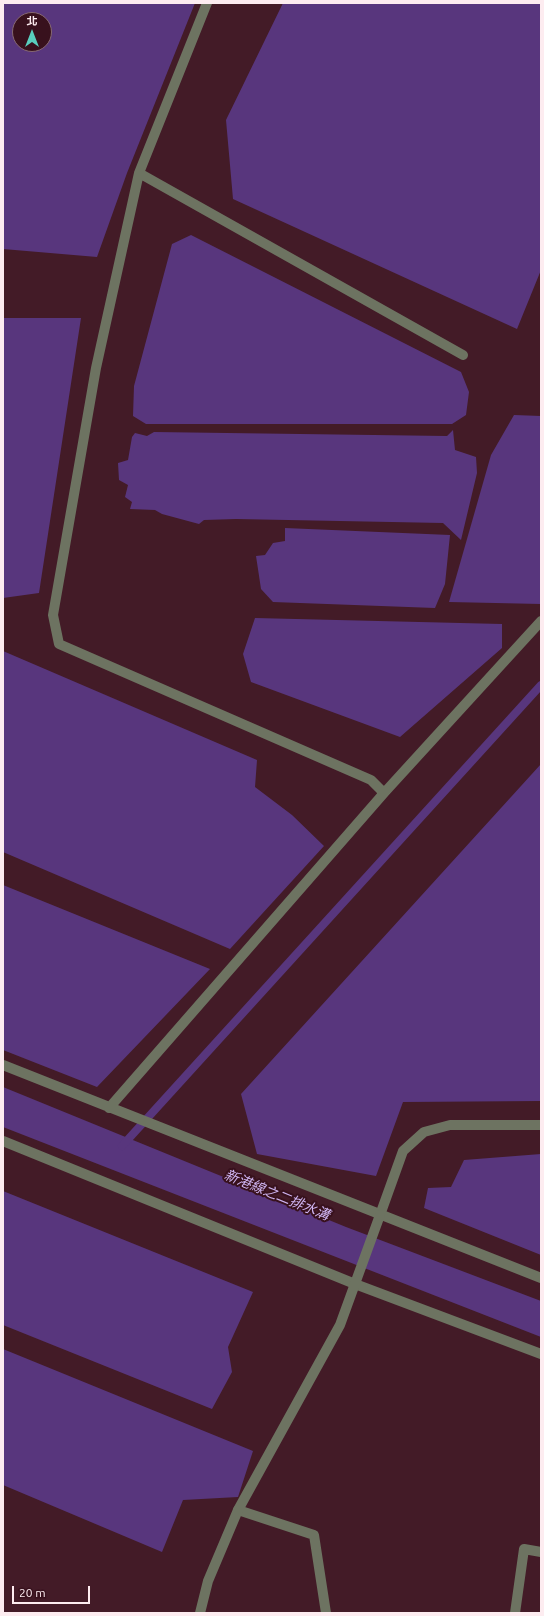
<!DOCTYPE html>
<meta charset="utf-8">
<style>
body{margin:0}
#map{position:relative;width:544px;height:1616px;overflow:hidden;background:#431b27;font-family:Ubuntu,"Noto Sans TC",sans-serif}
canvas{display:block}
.frame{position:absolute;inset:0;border:4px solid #fdecf0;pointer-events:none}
.north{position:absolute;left:12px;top:12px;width:40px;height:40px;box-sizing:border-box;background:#38111d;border:1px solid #876971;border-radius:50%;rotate:0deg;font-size:11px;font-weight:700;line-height:16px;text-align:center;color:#fdecf0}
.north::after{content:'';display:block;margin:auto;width:14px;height:18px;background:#59cebe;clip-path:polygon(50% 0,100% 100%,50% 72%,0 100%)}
.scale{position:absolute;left:12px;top:1586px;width:78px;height:18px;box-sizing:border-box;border:2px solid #fdecf0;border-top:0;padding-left:5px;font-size:12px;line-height:14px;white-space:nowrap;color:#fdecf0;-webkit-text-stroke:3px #38111d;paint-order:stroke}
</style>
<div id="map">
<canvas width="544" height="1616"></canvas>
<div class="frame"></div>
<div class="north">北</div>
<div class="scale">20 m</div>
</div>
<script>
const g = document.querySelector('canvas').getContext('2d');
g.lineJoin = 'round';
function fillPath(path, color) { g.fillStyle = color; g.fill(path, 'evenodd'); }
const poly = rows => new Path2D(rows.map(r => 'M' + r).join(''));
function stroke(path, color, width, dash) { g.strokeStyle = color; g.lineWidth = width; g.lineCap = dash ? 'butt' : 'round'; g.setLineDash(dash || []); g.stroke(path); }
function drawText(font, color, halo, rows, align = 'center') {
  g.font = font + ' Ubuntu,"Noto Sans TC",sans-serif'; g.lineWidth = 4; g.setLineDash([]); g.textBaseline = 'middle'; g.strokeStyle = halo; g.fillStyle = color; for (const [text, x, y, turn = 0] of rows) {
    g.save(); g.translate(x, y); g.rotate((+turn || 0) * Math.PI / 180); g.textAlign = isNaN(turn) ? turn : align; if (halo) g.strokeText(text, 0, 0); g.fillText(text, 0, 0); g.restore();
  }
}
const water = poly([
 [3,3,195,3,127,173,97,257,3,249],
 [20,20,44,20,44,44,20,44],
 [283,3,541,3,541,270,517,329,233,199,226,120],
 [191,235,461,372,469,392,466,415,452,424,146,424,133,416,134,386,172,244],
 [3,318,81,318,39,593,3,598],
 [514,415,541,416,541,604,449,602,491,455],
 [453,430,455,450,476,457,477,473,461,540,443,523,236,519,204,520,199,524,162,514,155,510,130,509,132,502,125,497,128,485,119,480,118,463,128,460,132,437,135,433,147,436,154,432,447,436],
 [285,528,450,535,445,584,435,608,273,602,261,589,256,556,265,555,273,543,285,541],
 [255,618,502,624,502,648,400,737,251,682,243,654],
 [3,651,257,760,255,787,292,815,324,846,230,949,3,852],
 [541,764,541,1101,403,1102,376,1176,257,1154,241,1094],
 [3,885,210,969,97,1087,3,1050],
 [3,1087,346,1227,541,1301,541,1337,3,1127],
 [541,1154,541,1255,424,1208,428,1188,451,1187,464,1160],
 [3,1191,253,1292,228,1347,232,1372,212,1409,3,1325],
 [3,1349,253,1451,238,1497,183,1500,162,1552,3,1485]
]);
const stream = poly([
 [122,1146,541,685]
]);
const service = poly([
 [139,173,463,355],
 [384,793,541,621],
 [3,1065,541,1278],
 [109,1108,384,793,371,780,59,644,53,615,96,368,139,173,207,3],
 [3,1141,355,1284,541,1354],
 [380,1215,403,1151,424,1132,450,1125,541,1125],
 [238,1510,314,1535,326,1613],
 [515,1613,524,1549,541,1552]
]);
const minor = poly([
 [200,1613,208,1581,238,1510,340,1325,380,1215]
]);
const waterNames = [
 ["新港線之二排水溝",277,1195,22]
];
fillPath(water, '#58367d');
stroke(stream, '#58367d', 8);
stroke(service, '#6d7361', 10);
stroke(minor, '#6d7361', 10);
drawText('italic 14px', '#cfb5f2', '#38111d', waterNames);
</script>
